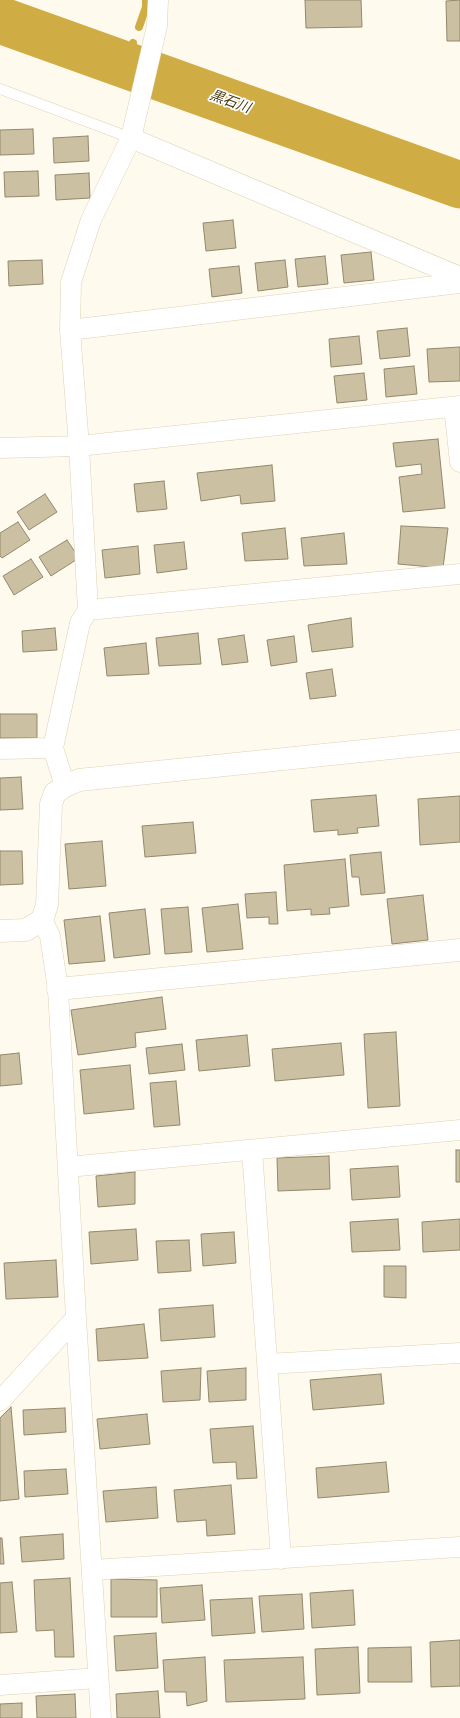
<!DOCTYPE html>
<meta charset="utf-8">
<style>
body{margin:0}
canvas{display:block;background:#fffaee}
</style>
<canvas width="460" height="1718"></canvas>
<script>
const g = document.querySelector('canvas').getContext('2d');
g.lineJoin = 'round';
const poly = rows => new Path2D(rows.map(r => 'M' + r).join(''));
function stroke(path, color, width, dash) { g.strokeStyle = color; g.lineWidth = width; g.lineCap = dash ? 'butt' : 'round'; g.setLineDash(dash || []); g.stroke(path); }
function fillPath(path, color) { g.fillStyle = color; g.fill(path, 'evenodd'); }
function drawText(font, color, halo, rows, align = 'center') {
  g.font = font + ' "Fira Sans","Noto Sans JP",sans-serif'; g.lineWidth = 3.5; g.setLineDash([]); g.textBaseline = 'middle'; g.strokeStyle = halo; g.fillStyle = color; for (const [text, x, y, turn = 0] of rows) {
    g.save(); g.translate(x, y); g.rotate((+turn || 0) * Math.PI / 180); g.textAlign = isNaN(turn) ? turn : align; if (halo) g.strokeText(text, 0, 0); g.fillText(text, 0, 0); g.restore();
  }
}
const stream = poly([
 [139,27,146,7,146,0],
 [124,65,133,43]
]);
const river = poly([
 [0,20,460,185]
]);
const building = poly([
 [305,0,361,0,362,27,306,28,305,0],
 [460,0,460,41,447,41,446,1,460,0],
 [33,129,34,154,0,155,0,130,33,129],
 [88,136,89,161,54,163,53,138,88,136],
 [38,171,39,196,5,197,4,172,38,171],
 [89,173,90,198,56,200,55,175,89,173],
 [233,220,236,248,206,251,203,223,233,220],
 [371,252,374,280,344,283,341,255,371,252],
 [325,256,328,284,298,287,295,259,325,256],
 [42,260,43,284,9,286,8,261,42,260],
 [285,260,288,287,258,291,255,263,285,260],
 [239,266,242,293,212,297,209,269,239,266],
 [407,328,410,356,380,359,377,331,407,328],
 [359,336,362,364,331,367,329,339,359,336],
 [460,347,460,381,429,382,427,349,460,347],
 [414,366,417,394,386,397,384,369,414,366],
 [364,373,367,400,337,403,334,376,364,373],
 [438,439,445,508,403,512,399,477,422,474,421,464,396,467,393,443,438,439],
 [272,465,275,501,241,504,240,495,201,501,197,473,272,465],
 [164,481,167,509,137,512,134,484,164,481],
 [45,494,57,512,29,530,17,512,45,494],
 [18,522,30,540,2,558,0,556,0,533,18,522],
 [401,526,448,528,443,568,398,564,401,526],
 [285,528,288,559,245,561,242,533,285,528],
 [344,533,347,564,304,566,301,538,344,533],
 [67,540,79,558,51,576,39,557,67,540],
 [184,542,187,569,157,573,154,545,184,542],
 [138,546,140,574,105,578,102,550,138,546],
 [31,559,43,577,14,595,3,576,31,559],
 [351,618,353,647,312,652,308,625,351,618],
 [55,628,57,650,23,652,22,631,55,628],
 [198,633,201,664,159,666,156,638,198,633],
 [244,635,248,662,222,665,218,639,244,635],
 [294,636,297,662,271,666,267,640,294,636],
 [146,643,149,674,107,676,104,648,146,643],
 [332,669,336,696,310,699,306,673,332,669],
 [0,714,37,714,37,738,0,738,0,714],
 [21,777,23,809,0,810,0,778,21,777],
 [376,795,379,826,357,828,358,833,338,835,338,830,314,832,311,800,376,795],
 [460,796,460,842,420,845,418,799,460,796],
 [193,822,196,853,145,857,142,826,193,822],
 [102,841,106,886,69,889,65,844,102,841],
 [0,851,22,851,23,884,0,885,0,851],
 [381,852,385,893,361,895,359,877,352,877,350,855,381,852],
 [345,859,349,906,329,908,330,914,311,915,311,909,287,911,284,865,345,859],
 [276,892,278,924,269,924,269,917,247,918,245,894,276,892],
 [423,895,428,940,392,944,387,899,423,895],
 [238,904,243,949,207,952,202,908,238,904],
 [188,907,192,952,165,954,161,909,188,907],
 [145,909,150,954,114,958,109,913,145,909],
 [100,916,105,961,69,964,64,920,100,916],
 [162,997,166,1029,135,1033,136,1047,78,1055,71,1010,162,997],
 [396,1032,400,1106,368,1108,364,1034,396,1032],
 [247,1035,250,1066,199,1071,196,1040,247,1035],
 [341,1043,344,1075,275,1081,272,1049,341,1043],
 [182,1044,185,1070,149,1074,146,1048,182,1044],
 [19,1053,22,1084,0,1086,0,1055,19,1053],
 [130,1065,134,1109,84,1114,80,1070,130,1065],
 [176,1081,180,1125,154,1127,150,1083,176,1081],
 [456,1150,460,1150,460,1182,456,1182,456,1150],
 [329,1156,330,1189,278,1191,277,1158,329,1156],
 [398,1166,400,1197,352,1200,350,1169,398,1166],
 [135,1172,135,1204,98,1207,96,1176,135,1172],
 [398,1219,400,1250,352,1252,350,1222,398,1219],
 [460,1219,460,1250,423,1252,422,1222,460,1219],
 [136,1229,138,1260,91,1264,89,1232,136,1229],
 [234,1232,236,1263,203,1266,201,1234,234,1232],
 [189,1240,191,1271,158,1273,156,1241,189,1240],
 [56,1260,58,1297,6,1299,4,1263,56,1260],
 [384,1266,406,1266,406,1298,384,1297,384,1266],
 [213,1305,215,1337,161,1341,159,1309,213,1305],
 [144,1324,148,1358,98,1361,96,1329,144,1324],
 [201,1368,200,1400,163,1402,161,1371,201,1368],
 [246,1368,246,1400,209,1402,207,1371,246,1368],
 [381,1374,384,1404,313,1410,310,1380,381,1374],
 [11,1407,19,1499,0,1501,0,1418,11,1407],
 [65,1408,66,1432,24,1435,23,1410,65,1408],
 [147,1414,150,1444,100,1449,97,1419,147,1414],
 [253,1426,257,1478,237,1479,236,1462,213,1463,210,1429,253,1426],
 [386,1462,389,1492,318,1498,316,1468,386,1462],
 [66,1469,68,1494,25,1497,24,1471,66,1469],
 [231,1485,235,1534,207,1536,206,1520,177,1522,174,1490,231,1485],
 [156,1487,158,1518,106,1522,103,1491,156,1487],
 [63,1534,64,1559,22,1562,20,1537,63,1534],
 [0,1538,2,1538,4,1564,0,1564,0,1538],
 [70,1578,74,1657,55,1657,54,1630,36,1631,34,1580,70,1578],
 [111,1579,157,1580,157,1617,111,1617,111,1579],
 [12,1582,17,1632,0,1633,0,1583,12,1582],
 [202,1585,205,1620,162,1623,160,1588,202,1585],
 [353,1590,355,1625,312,1628,310,1593,353,1590],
 [302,1594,304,1629,262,1632,259,1596,302,1594],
 [252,1598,255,1633,212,1636,210,1600,252,1598],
 [156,1633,158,1668,116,1671,114,1636,156,1633],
 [460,1640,460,1686,431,1687,430,1642,460,1640],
 [358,1647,360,1693,317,1695,315,1649,358,1647],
 [411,1647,412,1682,368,1682,368,1648,411,1647],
 [205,1657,207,1701,187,1706,186,1692,165,1692,163,1660,205,1657],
 [303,1657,305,1699,226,1702,224,1660,303,1657],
 [158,1691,160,1718,117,1718,116,1694,158,1691],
 [75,1694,76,1718,37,1718,36,1696,75,1694],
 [22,1703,22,1718,0,1718,0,1704,22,1703]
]);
const service = poly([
 [0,89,131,138]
]);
const minor = poly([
 [131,138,460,277],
 [70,330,460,283],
 [454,407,460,462],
 [0,448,79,446,460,406],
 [88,610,460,574],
 [0,749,53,748],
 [65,786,53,748,80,623,88,610,79,446,70,330,71,282,91,220,131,138,157,26,158,0],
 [42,920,50,936,58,989,76,1318,101,1718],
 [252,1150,281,1559],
 [68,1167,460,1130],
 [267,1364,460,1353],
 [0,1401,76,1318],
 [92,1570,460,1547],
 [0,1685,98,1678]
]);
const tertiary = poly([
 [0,931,26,930,42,920,47,905,51,804,55,793,65,786,79,780,460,741],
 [58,989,460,950]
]);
const waterNames = [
 ["黒石川",230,102,20]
];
stroke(stream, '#d0ad44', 8);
stroke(river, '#d0ad44', 47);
fillPath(building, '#cbc0a2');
stroke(building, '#93886c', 1);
stroke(service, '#ddd2b4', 11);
stroke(minor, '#ddd2b4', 21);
stroke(tertiary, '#ddd2b4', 23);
stroke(service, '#fff', 10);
stroke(minor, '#fff', 20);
stroke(tertiary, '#fff', 22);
drawText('italic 14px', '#46370a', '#fff', waterNames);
</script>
